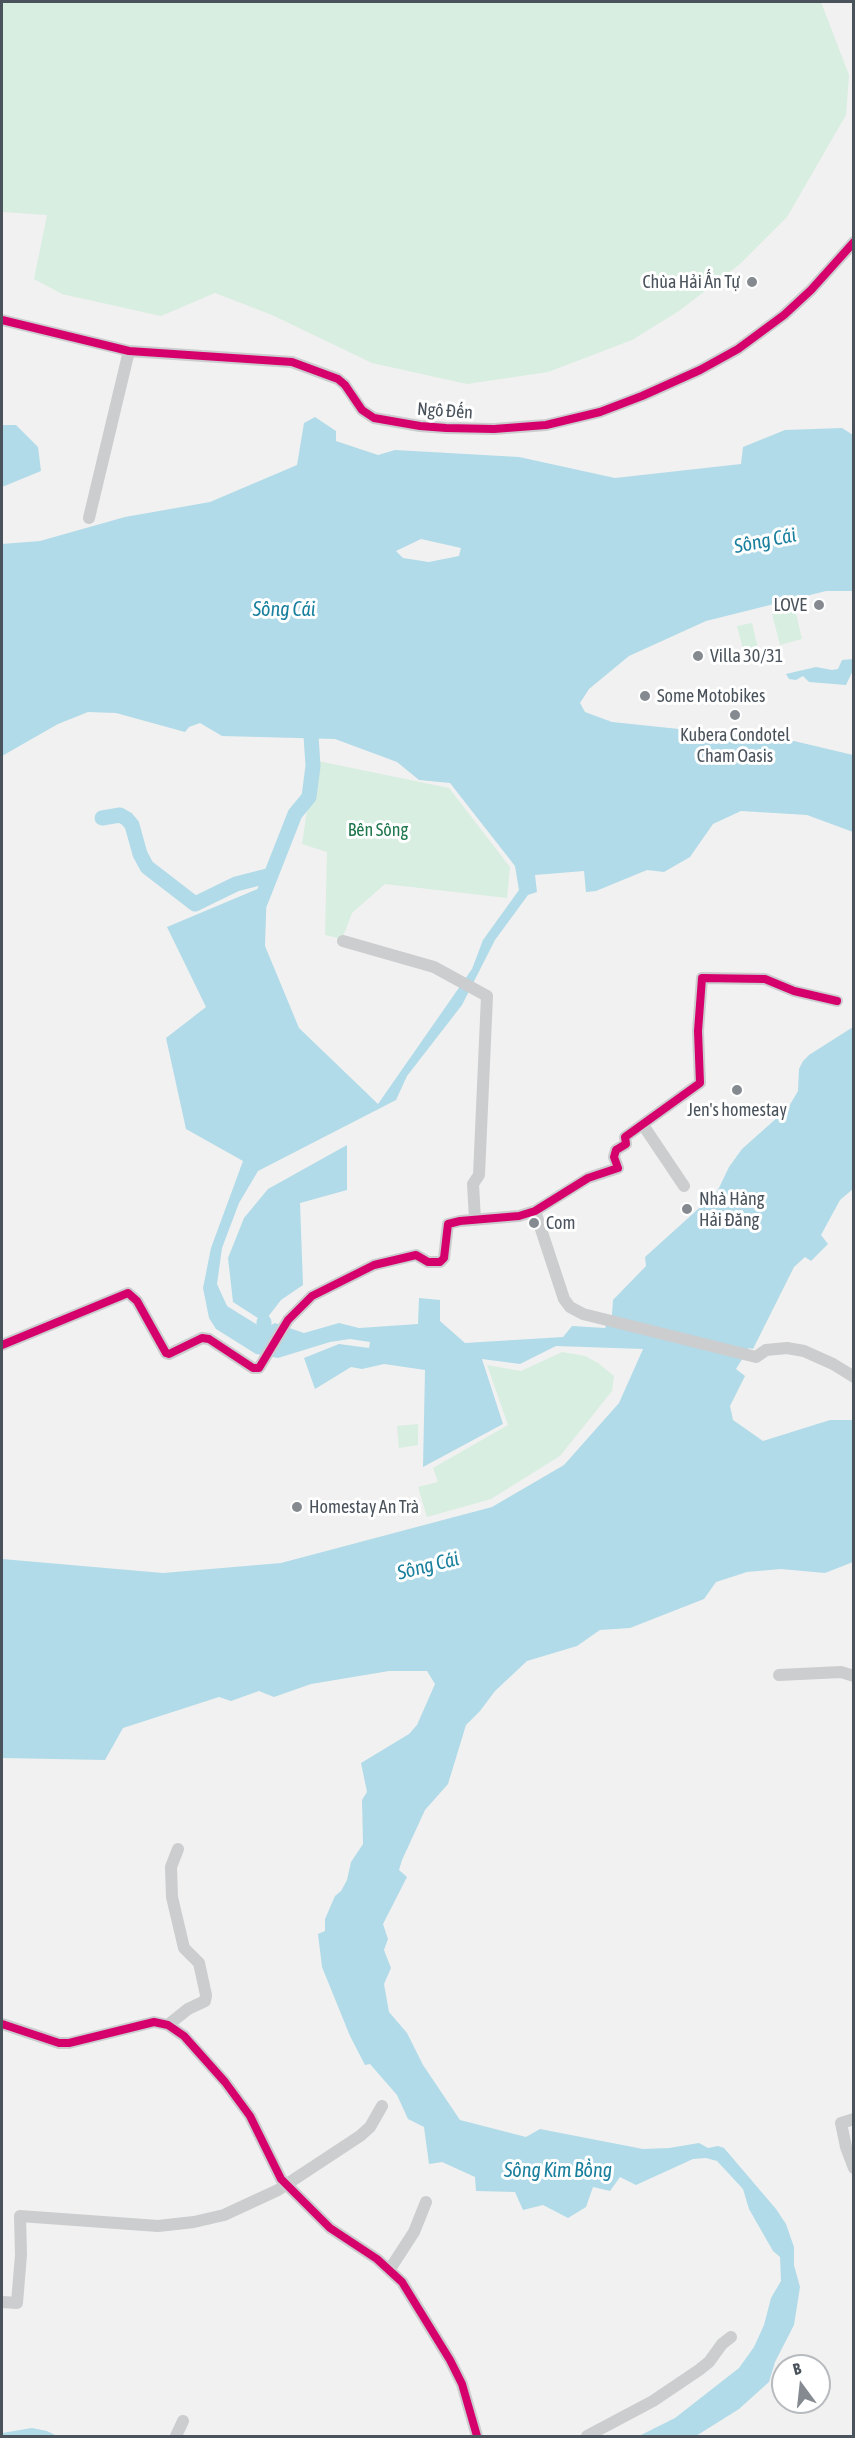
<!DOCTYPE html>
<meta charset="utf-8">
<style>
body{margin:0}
#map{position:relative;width:855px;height:2438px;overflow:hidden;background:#f1f1f1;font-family:"Asap Condensed",sans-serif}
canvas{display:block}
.frame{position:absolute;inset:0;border:3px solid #4a535c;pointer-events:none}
.north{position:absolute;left:771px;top:2354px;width:60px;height:60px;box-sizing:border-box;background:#fff;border:2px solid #b7babe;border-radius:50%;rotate:345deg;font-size:16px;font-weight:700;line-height:24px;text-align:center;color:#4a535c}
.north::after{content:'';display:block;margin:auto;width:21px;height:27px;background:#848a90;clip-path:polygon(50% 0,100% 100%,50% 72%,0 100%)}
</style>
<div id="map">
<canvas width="855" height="2438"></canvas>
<div class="frame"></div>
<div class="north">B</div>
</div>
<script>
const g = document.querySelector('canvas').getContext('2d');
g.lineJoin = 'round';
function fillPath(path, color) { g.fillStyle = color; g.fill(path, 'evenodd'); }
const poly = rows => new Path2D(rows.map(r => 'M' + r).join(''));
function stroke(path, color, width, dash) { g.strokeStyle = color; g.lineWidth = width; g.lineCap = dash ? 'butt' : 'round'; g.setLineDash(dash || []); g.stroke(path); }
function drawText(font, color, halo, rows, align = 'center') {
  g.font = font + ' "Asap Condensed",sans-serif'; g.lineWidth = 6; g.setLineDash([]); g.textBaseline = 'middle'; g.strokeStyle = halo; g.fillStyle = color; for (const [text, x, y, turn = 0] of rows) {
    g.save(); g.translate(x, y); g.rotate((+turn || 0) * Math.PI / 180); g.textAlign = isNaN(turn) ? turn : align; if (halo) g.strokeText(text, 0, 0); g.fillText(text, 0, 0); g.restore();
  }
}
const green = poly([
 [2,2,821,2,849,75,846,115,787,217,740,264,679,311,632,340,548,372,467,384,372,363,272,315,215,293,161,316,62,294,34,279,47,215,2,212],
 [795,609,802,639,780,645,772,614],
 [752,623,759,653,745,656,737,626],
 [318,761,449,788,510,867,507,898,385,884,352,913,342,939,325,935,327,852,302,844,309,797],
 [562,1352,585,1356,598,1363,614,1376,612,1391,560,1456,491,1499,427,1517,418,1487,438,1482,433,1468,508,1425,487,1365,521,1371],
 [418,1424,418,1445,399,1448,397,1426]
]);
const water = poly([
 [315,417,336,431,336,441,378,455,395,450,519,457,615,478,741,464,743,447,785,430,842,428,853,435,853,591,826,591,706,621,629,656,589,689,580,703,585,712,612,722,794,741,853,755,853,832,807,815,741,811,713,824,690,857,664,872,647,870,596,891,586,892,584,871,535,875,537,892,528,895,495,940,462,1005,407,1076,396,1100,258,1171,239,1203,222,1248,217,1284,227,1306,264,1329,275,1323,304,1333,339,1323,359,1328,418,1324,419,1298,440,1300,440,1321,465,1343,563,1337,572,1326,605,1328,612,1315,613,1300,646,1266,645,1257,717,1192,729,1167,742,1149,788,1108,798,1091,799,1069,803,1061,809,1055,853,1027,853,1189,840,1200,821,1235,828,1244,811,1261,805,1257,794,1267,753,1349,749,1348,736,1369,745,1376,730,1406,733,1420,763,1441,830,1420,853,1420,853,1562,825,1573,781,1569,747,1572,716,1582,704,1599,630,1628,600,1630,577,1646,527,1661,495,1691,480,1711,466,1725,448,1784,425,1810,402,1860,399,1870,407,1877,383,1924,388,1939,384,1950,391,1968,384,1984,389,2012,407,2033,423,2065,460,2120,526,2137,540,2129,643,2149,669,2148,699,2143,708,2148,718,2146,724,2148,776,2209,786,2224,794,2247,794,2265,800,2287,794,2325,775,2362,769,2382,739,2409,696,2436,639,2436,675,2418,739,2368,754,2347,764,2325,771,2298,781,2281,780,2257,773,2251,749,2209,743,2189,717,2161,706,2158,693,2159,636,2185,620,2177,610,2191,593,2187,586,2207,568,2218,543,2205,523,2210,515,2192,476,2191,475,2177,442,2162,429,2164,424,2127,408,2119,397,2095,370,2064,365,2065,350,2036,322,1967,318,1934,325,1931,325,1919,335,1896,341,1891,347,1880,351,1862,363,1844,362,1800,367,1792,361,1763,409,1734,417,1725,435,1684,427,1671,389,1671,311,1684,274,1697,259,1691,231,1701,219,1697,123,1728,105,1760,2,1758,2,1559,163,1573,281,1563,492,1507,564,1465,619,1403,643,1349,556,1346,520,1364,482,1359,503,1424,423,1467,425,1370,384,1364,362,1369,351,1367,315,1389,304,1358,339,1344,369,1348,370,1342,350,1339,330,1342,278,1358,256,1354,216,1329,209,1318,203,1288,211,1248,243,1161,186,1129,166,1038,206,1007,167,927,267,885,265,946,299,1028,378,1104,472,969,483,940,519,890,515,866,450,783,419,780,397,762,335,739,222,736,200,723,189,727,185,732,116,713,88,712,58,724,2,756,2,544,40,541,125,517,210,502,297,465,304,423],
 [421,539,461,548,459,556,429,562,403,558,396,551],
 [2,425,16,425,38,447,41,471,2,487],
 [853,659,853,670,846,685,809,682,803,676,796,680,789,679,786,674,816,667,832,670,838,669,842,660],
 [347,1145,347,1190,300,1203,303,1285,281,1300,264,1322,233,1302,228,1258,244,1218,268,1189],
 [32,2428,47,2431,57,2436,2,2436,2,2433]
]);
const river = poly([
 [102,818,120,815,127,819,132,825,140,854,147,867,195,904,236,884,271,875],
 [260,903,295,814,309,797,313,766,310,720],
 [256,1340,264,1329,264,1322]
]);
const minor = poly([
 [2,320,129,351,292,362,338,379,345,385,362,410,374,418,420,426,446,428,494,429,546,425,600,412,642,396,700,370,738,349,784,315,811,290,854,242],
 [89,518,129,351],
 [343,941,434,967,487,996,479,1175,473,1184,475,1220],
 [643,1125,684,1186],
 [535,1211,564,1299,570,1307,583,1314,756,1357,766,1350,787,1348,804,1351,833,1364,854,1377],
 [2,1345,128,1293,137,1301,166,1353,169,1354,202,1338,209,1339,253,1368,259,1368,288,1320,312,1296,374,1265,416,1255,428,1262,440,1262,444,1258,448,1224,460,1221,519,1216,535,1211,588,1178,618,1168,614,1157,616,1150,626,1144,625,1137,700,1083,698,1031,702,978,765,979,794,991,837,1001],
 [779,1675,841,1672,854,1676],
 [2,2024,59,2043,69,2043,154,2022,168,2025,184,2036,225,2082,250,2116,281,2179,330,2228,377,2259,402,2282,450,2360,462,2384,477,2436],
 [168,2025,188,2009,205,2001,206,1995,199,1963,184,1948,172,1897,171,1867,178,1849],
 [854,2119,841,2123,846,2147,854,2168],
 [390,2269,414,2232,426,2202],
 [2,2302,17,2303,21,2255,20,2216,158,2226,194,2222,224,2215,278,2190,360,2136,370,2127,382,2106],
 [176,2436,183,2421],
 [587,2436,653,2401,699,2370,709,2362,722,2344,731,2337]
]);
const cycleway = poly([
 [2,320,129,351,292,362,338,379,345,385,362,410,374,418,420,426,446,428,494,429,546,425,600,412,642,396,700,370,738,349,784,315,811,290,854,242],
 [2,1345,128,1293,137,1301,166,1353,169,1354,202,1338,209,1339,253,1368,259,1368,288,1320,312,1296,374,1265,416,1255,428,1262,440,1262,444,1258,448,1224,460,1221,519,1216,535,1211,588,1178,618,1168,614,1157,616,1150,626,1144,625,1137,700,1083,698,1031,702,978,765,979,794,991,837,1001],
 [2,2024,59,2043,69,2043,154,2022,168,2025,184,2036,225,2082,250,2116,281,2179,330,2228,377,2259,402,2282,450,2360,462,2384,477,2436]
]);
const markers = [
 [752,282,6,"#848a90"],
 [819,605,6,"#848a90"],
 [698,656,6,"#848a90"],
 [645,696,6,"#848a90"],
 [735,715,6,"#848a90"],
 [737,1090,6,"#848a90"],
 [687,1209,6,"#848a90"],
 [534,1223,6,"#848a90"],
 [297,1507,6,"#848a90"]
];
const poiNames = [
 ["Chùa Hải Ấn Tự",740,282,"right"],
 ["LOVE",807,605,"right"],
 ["Villa 30/31",710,656],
 ["Some Motobikes",657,696],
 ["Kubera Condotel",735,735,"center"],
 ["Cham Oasis",735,756,"center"],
 ["Jen's homestay",737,1110,"center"],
 ["Nhà Hàng",699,1199],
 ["Hải Đăng",699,1220],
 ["Com",546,1223],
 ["Homestay An Trà",309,1507]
];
const streetNames = [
 ["Ngô Đến",445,411,4]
];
const parkNames = [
 ["Bên Sông",378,830]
];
const waterNames = [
 ["Sông Cái",765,541,-11],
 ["Sông Cái",284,610],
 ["Sông Cái",428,1566,-14],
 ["Sông Kim Bồng",558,2171]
];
fillPath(green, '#d8eee1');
fillPath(water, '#b1dbe8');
stroke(river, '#b1dbe8', 15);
stroke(minor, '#cbcdcf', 12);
stroke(cycleway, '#d6006c', 8);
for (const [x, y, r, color] of markers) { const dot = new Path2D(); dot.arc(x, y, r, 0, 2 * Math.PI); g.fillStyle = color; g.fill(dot); stroke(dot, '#fff', 2); }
drawText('18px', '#4a535c', '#fff', poiNames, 'left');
drawText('18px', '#4a535c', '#fff', streetNames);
drawText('18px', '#20774d', '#fff', parkNames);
drawText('italic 20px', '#1a809e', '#fff', waterNames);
</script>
